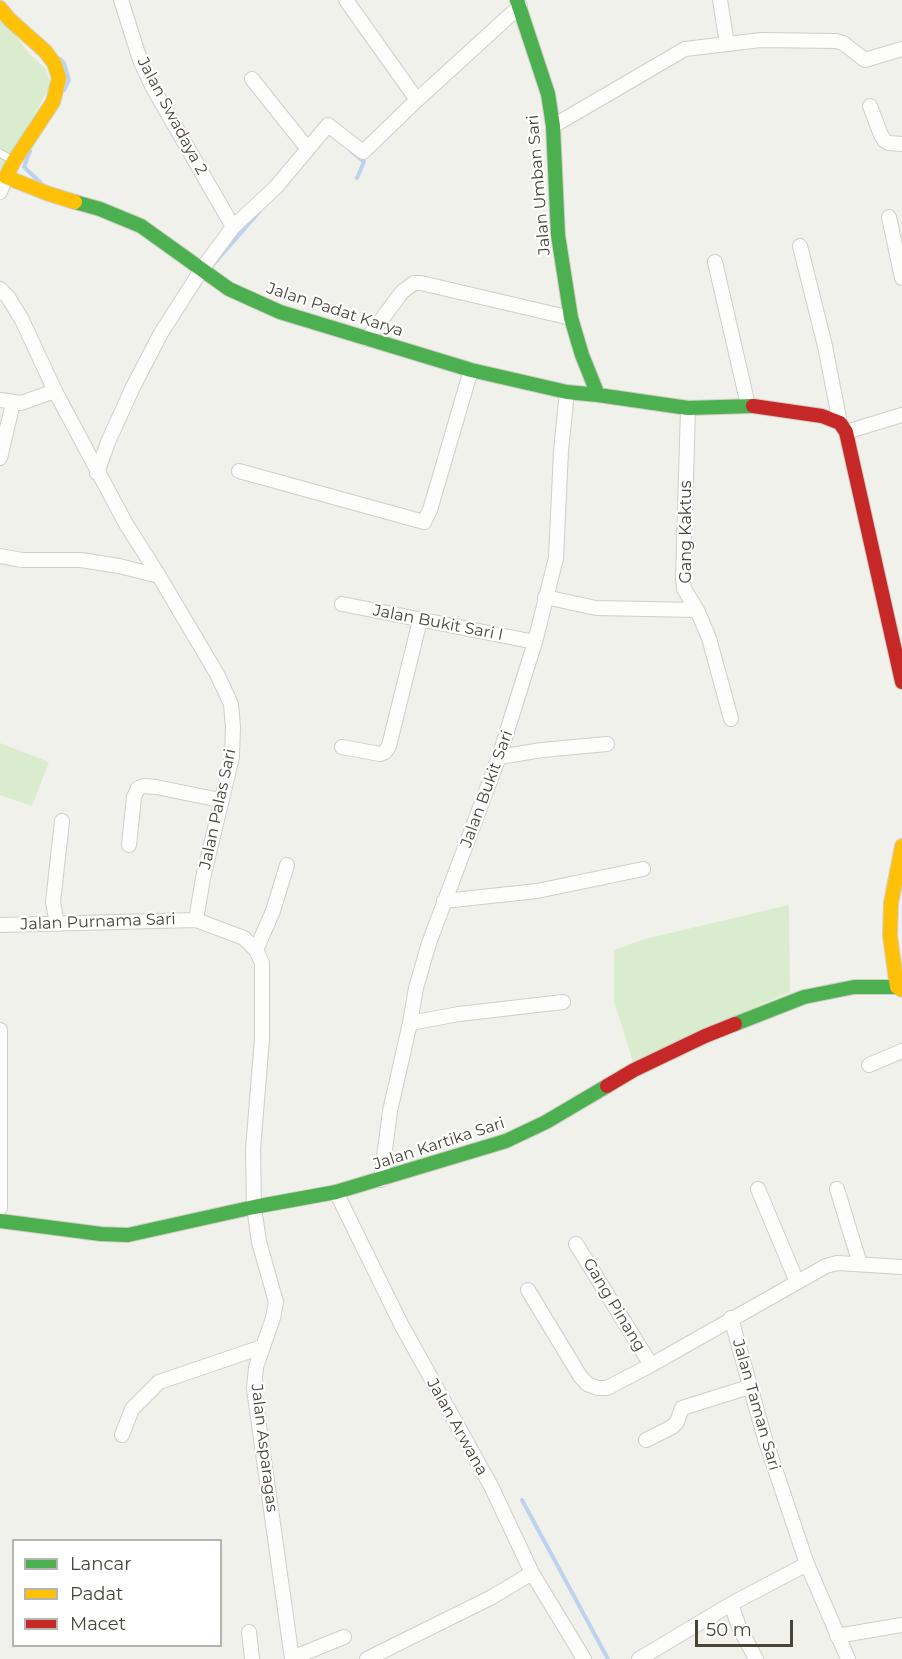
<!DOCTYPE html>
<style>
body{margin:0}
#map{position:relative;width:902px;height:1659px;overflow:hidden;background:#f1f1ec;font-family:Montserrat,sans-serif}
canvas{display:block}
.legend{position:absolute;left:12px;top:1539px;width:210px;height:108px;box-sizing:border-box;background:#fff;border:2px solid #b6b4af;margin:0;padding:8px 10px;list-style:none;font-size:18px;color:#484437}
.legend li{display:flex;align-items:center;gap:12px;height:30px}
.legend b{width:30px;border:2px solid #b6b4af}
.scale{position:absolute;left:695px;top:1620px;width:98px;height:27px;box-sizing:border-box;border:3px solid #484437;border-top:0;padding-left:8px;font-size:18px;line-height:21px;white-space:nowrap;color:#484437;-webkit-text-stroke:4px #fff;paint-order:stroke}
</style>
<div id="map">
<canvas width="902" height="1659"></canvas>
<ul class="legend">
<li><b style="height:8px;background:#4caf50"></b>Lancar</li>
<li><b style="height:8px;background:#ffc107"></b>Padat</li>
<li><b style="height:8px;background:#c62828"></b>Macet</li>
</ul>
<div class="scale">50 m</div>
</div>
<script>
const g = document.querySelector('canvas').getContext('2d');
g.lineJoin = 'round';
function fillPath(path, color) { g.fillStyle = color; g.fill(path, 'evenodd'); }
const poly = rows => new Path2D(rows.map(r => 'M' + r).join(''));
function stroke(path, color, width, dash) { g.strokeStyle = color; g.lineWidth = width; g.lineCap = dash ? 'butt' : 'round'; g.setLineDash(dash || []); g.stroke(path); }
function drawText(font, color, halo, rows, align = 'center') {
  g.font = font + ' Montserrat,sans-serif'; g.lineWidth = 4.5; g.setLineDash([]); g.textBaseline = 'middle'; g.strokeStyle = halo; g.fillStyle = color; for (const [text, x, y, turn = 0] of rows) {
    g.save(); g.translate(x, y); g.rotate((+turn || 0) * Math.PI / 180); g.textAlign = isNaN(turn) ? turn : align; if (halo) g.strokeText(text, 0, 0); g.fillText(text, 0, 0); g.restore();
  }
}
const green = poly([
 [0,14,30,55,46,69,51,84,28,127,0,172],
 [0,743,49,762,32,806,0,795],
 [789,905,790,992,633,1062,614,1001,614,950,645,939]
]);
const stream = poly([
 [60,59,64,63,69,80,64,90],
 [30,151,24,167,41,183],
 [351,151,364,162,357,178],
 [212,266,260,211],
 [522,1500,608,1659]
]);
const lane = poly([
 [0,153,12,160]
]);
const street = poly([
 [121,0,140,60,152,86,233,227],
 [346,0,417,100],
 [720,0,727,44],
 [252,79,307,148],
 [870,106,881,135,885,141,889,143,902,144],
 [553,126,685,49,761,40,836,41,843,43,865,60,902,49],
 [0,192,6,177],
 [889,217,902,278],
 [800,246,825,346,840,423],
 [715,262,748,405],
 [0,289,8,297,22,320,55,391,126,524,159,576,217,674,231,704,233,727,232,757,203,878,196,920],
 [367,339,402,292,414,283,421,283,571,318],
 [0,400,21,403,55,391],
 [688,408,683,578,684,589,697,610,709,638,731,719],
 [846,432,902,415],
 [0,458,13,403],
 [239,471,424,522,430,510,471,370],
 [97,473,108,442,133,387,161,333,202,269,233,227,276,187,328,125,363,152,417,100,520,6],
 [0,556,22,560,81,560,119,566,159,576],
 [545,597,596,608,697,610],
 [342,604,535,642],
 [342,747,380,754,385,752,389,746,420,620],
 [499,757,542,750,607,744],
 [129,845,134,797,138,788,144,786,156,787,220,800],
 [444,901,537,891,643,869],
 [57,924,53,902,62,821],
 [0,925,196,920,244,938,256,950,262,963,262,1039,253,1149,254,1207,259,1242,276,1302,273,1318,256,1367,254,1389,292,1659],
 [256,950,273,911,287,865],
 [410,1023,459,1014,563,1002],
 [0,1030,0,1208],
 [869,1065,902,1051],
 [381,1180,390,1111,410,1023,416,988,429,943,499,757,535,642,556,558,561,451,567,392],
 [758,1189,797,1282],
 [837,1189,860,1264],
 [336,1192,402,1326,491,1486,532,1573,584,1659],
 [576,1244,651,1365],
 [528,1290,580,1376,587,1384,598,1388,607,1388,651,1365,826,1266,837,1263,902,1267],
 [731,1318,765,1439,807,1564,848,1659],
 [122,1435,132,1409,159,1382,262,1347],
 [646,1440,672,1427,677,1422,682,1408,749,1387],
 [731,1604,739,1627,756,1659],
 [249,1632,252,1659],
 [837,1636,902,1625],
 [292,1658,344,1637],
 [367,1659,492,1597,532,1573],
 [639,1659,731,1604,807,1564]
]);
const fast = poly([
 [517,0,548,94,553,126,558,235,571,318,582,355,598,395,688,408,753,406],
 [75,202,100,209,141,226,229,289,280,312,471,370,567,392,598,395],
 [735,1024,804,997,854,987,897,987],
 [0,1221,101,1234,128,1235,254,1207,336,1192,506,1141,546,1122,607,1086]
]);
const slow = poly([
 [0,8,10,20,45,51,54,63,59,78,53,102,14,161,6,177,49,194,75,202],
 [902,846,891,903,890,936,897,987,902,990]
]);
const jam = poly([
 [753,406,822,416,840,423,846,432,902,682],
 [607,1086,634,1070,705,1036,735,1024]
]);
const streetNames = [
 ["Jalan Swadaya 2",172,116,62],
 ["Jalan Umban Sari",539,185,-95],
 ["Jalan Padat Karya",335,310,18],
 ["Gang Kaktus",686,532,-90],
 ["Jalan Bukit Sari I",438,623,11],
 ["Jalan Bukit Sari",487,789,-70],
 ["Jalan Palas Sari",218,809,-78],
 ["Jalan Purnama Sari",98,922,-2],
 ["Jalan Kartika Sari",439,1144,-18],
 ["Gang Pinang",614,1305,59],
 ["Jalan Taman Sari",756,1405,74],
 ["Jalan Arwana",457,1427,61],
 ["Jalan Asparagas",264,1448,83]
];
fillPath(green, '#d9eccd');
stroke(stream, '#bdd2ee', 4);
stroke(lane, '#cfcec9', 9);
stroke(street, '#cfcec9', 16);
stroke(fast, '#d0cfc3', 16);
stroke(slow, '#d0cfc3', 16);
stroke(jam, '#d0cfc3', 16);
stroke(lane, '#fdfdfc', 7);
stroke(street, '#fdfdfc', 14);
stroke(fast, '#4caf50', 14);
stroke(slow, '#ffc107', 14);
stroke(jam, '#c62828', 14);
drawText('16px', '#484437', '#fff', streetNames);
</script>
